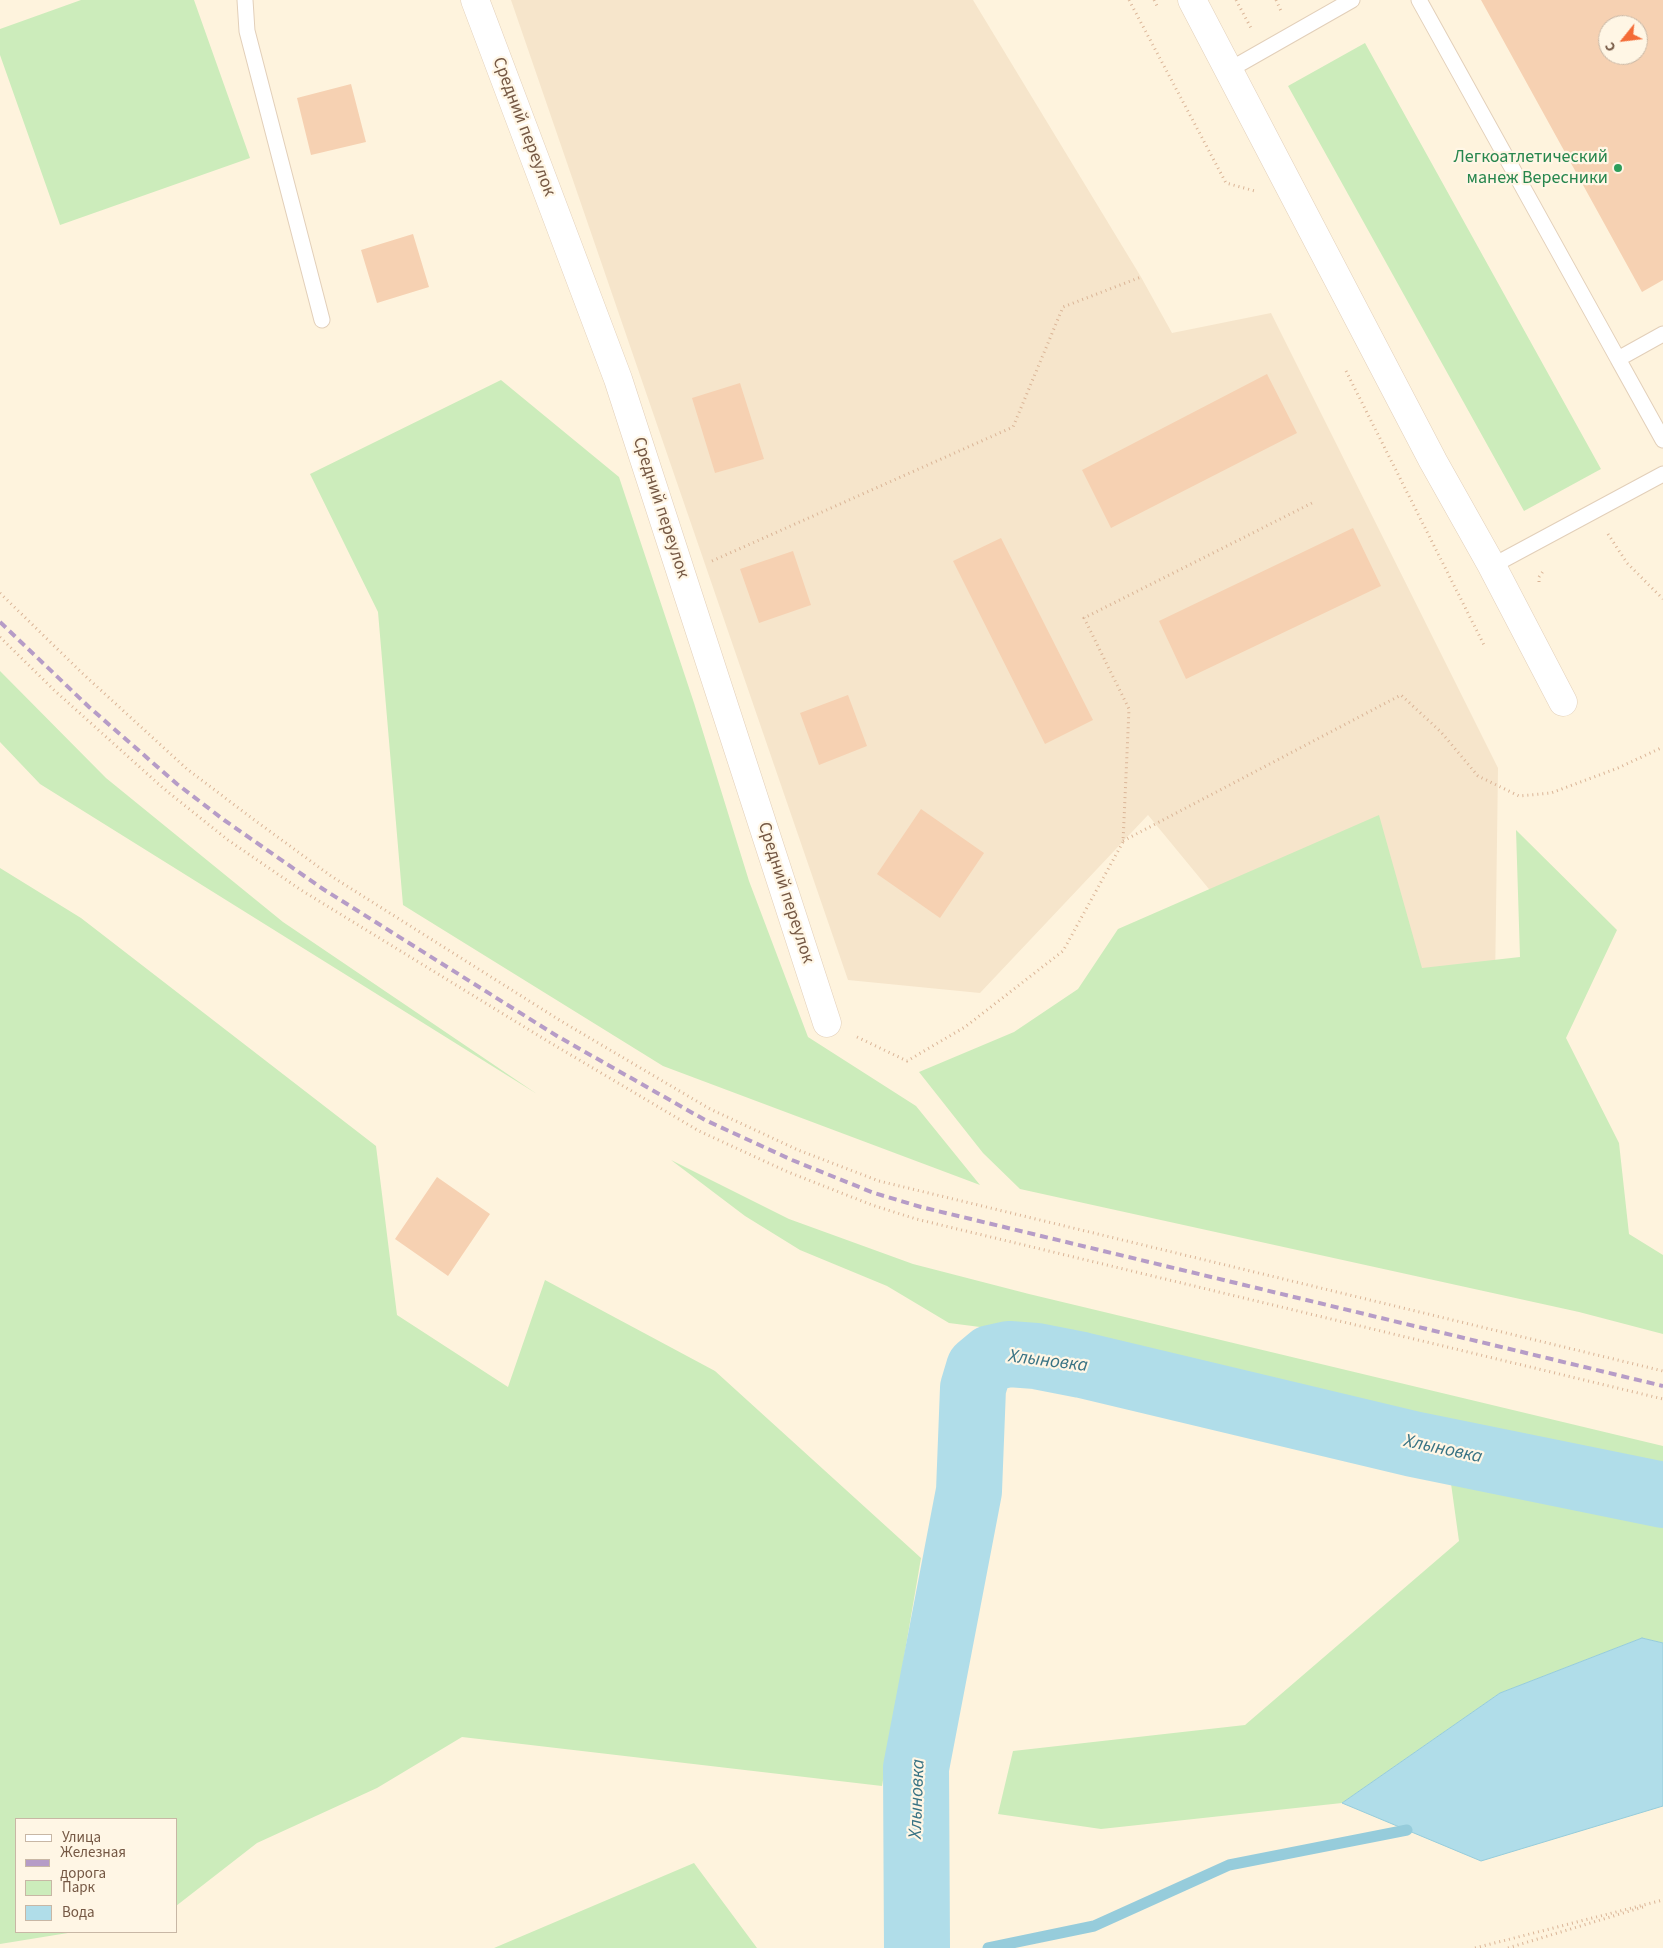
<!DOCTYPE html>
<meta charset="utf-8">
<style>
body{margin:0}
#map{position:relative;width:1663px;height:1948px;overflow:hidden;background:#fef3dd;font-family:"Source Sans 3",sans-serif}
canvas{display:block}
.legend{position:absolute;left:15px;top:1818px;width:162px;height:115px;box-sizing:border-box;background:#fff6e5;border:1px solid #c8b7a5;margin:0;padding:6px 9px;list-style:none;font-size:15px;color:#755844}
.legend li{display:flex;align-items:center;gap:10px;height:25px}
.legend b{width:25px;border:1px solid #c8b7a5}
.north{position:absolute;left:1598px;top:15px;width:50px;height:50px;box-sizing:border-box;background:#fff6e5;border:1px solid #c8b7a5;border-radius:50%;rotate:241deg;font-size:14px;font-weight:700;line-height:20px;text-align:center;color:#755844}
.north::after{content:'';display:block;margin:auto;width:18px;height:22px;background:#f46b36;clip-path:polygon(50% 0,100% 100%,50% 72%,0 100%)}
</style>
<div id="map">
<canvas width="1663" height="1948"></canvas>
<ul class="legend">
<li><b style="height:6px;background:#fff"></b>Улица</li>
<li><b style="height:6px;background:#b69cc7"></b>Железная дорога</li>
<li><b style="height:14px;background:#ccecbb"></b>Парк</li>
<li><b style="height:14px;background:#b0dde9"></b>Вода</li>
</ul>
<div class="north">С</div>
</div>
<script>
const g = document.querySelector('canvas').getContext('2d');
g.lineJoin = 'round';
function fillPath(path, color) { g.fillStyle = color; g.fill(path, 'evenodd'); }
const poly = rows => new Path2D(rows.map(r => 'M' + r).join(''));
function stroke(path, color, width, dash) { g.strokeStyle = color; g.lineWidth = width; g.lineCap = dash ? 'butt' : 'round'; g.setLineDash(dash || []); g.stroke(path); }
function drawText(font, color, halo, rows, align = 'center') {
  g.font = font + ' "Source Sans 3",sans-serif'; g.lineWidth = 4.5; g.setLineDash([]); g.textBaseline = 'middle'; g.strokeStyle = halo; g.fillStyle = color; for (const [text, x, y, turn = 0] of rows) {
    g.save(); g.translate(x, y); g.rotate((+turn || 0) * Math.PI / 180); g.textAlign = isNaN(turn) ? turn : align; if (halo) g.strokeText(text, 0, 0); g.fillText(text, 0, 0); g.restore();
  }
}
const residential = poly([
 [511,0,973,0,1141,277,1172,333,1271,313,1498,768,1494,1057,1390,1109,1148,815,980,993,848,980]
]);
const green = poly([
 [81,0,194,0,250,158,60,225,0,55,0,29],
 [1365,43,1601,469,1524,511,1288,86],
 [501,380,619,477,694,703,749,881,808,1037,916,1106,980,1185,663,1066,403,905,378,612,310,474],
 [0,671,106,778,283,922,537,1094,40,784,0,742],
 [1379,815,1422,968,1520,957,1516,830,1617,930,1566,1038,1619,1143,1629,1234,1663,1255,1663,1334,1579,1312,1020,1189,983,1153,919,1072,1014,1032,1078,989,1118,929],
 [0,868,81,918,376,1146,397,1315,508,1387,545,1280,715,1371,921,1558,882,1786,462,1737,377,1788,257,1843,176,1906,176,1819,16,1819,16,1932,74,1932,0,1944],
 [671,1160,789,1219,913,1264,1029,1294,1663,1446,1663,1476,1193,1372,1103,1347,1019,1332,949,1323,887,1286,800,1250,745,1216],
 [1448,1462,1663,1508,1663,1643,1642,1638,1500,1693,1342,1803,1101,1829,998,1814,1013,1751,1245,1725,1459,1541],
 [694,1863,757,1948,494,1948]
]);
const water = poly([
 [1642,1638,1663,1643,1663,1806,1481,1861,1342,1803,1500,1693,1642,1638]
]);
const stream = poly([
 [988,1948,1094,1926,1229,1865,1407,1830]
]);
const river = poly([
 [917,1948,916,1768,969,1491,973,1388,979,1368,991,1358,1009,1354,1036,1356,1082,1365,1413,1444,1663,1495]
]);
const building = poly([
 [1481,0,1663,0,1663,280,1642,292],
 [1608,25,1638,25,1638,55,1608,55],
 [351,84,366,142,311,155,297,98],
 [413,234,429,287,377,303,361,250],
 [1267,374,1297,433,1111,528,1082,470],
 [740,383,764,459,715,473,692,398],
 [1353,528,1381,586,1186,679,1159,621],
 [1001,538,1093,720,1045,744,953,561],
 [793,551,811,605,759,623,740,569],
 [848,695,867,746,819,765,800,713],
 [921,809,984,853,940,918,877,874],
 [437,1177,490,1214,448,1276,395,1239]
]);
const path = poly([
 [1129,0,1226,183,1255,191],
 [1154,0,1158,8],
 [1236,0,1251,28],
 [1276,0,1281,11],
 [1346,371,1484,645],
 [1608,534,1627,563,1663,599],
 [712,561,1013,427,1063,307,1141,277],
 [1539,582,1539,577,1544,570],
 [0,593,81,672,187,769,253,819,331,876,561,1021,710,1109,798,1150,879,1181,1663,1371],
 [0,637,54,690,163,788,228,840,301,890,549,1042,699,1131,788,1172,872,1205,916,1219,1663,1399],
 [1123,841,1401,695,1441,732,1478,776,1519,796,1551,793,1618,768,1663,747],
 [857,1037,907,1061,965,1027,1063,951,1123,842,1129,709,1084,618,1312,503],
 [1475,1948,1663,1900],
 [1508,1948,1643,1907]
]);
const service = poly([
 [245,0,247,31,322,320],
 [1419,0,1618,359,1663,334],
 [1229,70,1352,0],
 [1618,359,1663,440],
 [1492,566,1663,474]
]);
const minor = poly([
 [475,0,618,379,827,1023],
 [1192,0,1433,461,1492,566,1563,702]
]);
const rail = poly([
 [0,622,89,707,177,784,224,820,323,889,557,1036,705,1120,792,1160,874,1193,921,1207,1663,1386]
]);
const markers = [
 [1618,168,5,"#2e9e5b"]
];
const streetNames = [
 ["Средний переулок",523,127,69],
 ["Средний переулок",660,508,72],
 ["Средний переулок",785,893,72]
];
const leisureNames = [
 ["Легкоатлетический",1608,158],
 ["манеж Вересники",1608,179]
];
const waterNames = [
 ["Хлыновка",1048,1362,7],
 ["Хлыновка",1443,1450,12],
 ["Хлыновка",918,1799,-88]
];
fillPath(residential, '#f6e5cb');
fillPath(green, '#ccecbb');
fillPath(water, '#b0dde9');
stroke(water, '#96ccdb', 1);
stroke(stream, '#96ccdb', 11);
stroke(river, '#b0dde9', 66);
fillPath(building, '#f6d1b2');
stroke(service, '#e2cfb9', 17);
stroke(minor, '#e2cfb9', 29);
stroke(path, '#dab496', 3, [1, 4]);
stroke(service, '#fff', 15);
stroke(minor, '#fff', 28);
stroke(rail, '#b69cc7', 4, [8, 5]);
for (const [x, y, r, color] of markers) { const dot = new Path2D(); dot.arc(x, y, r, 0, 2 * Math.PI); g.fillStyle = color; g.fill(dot); stroke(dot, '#fff6e5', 2); }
drawText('18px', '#755844', '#fff6e5', streetNames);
drawText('18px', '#27864d', '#fff6e5', leisureNames, 'right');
drawText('italic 19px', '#397384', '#fff6e5', waterNames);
</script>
